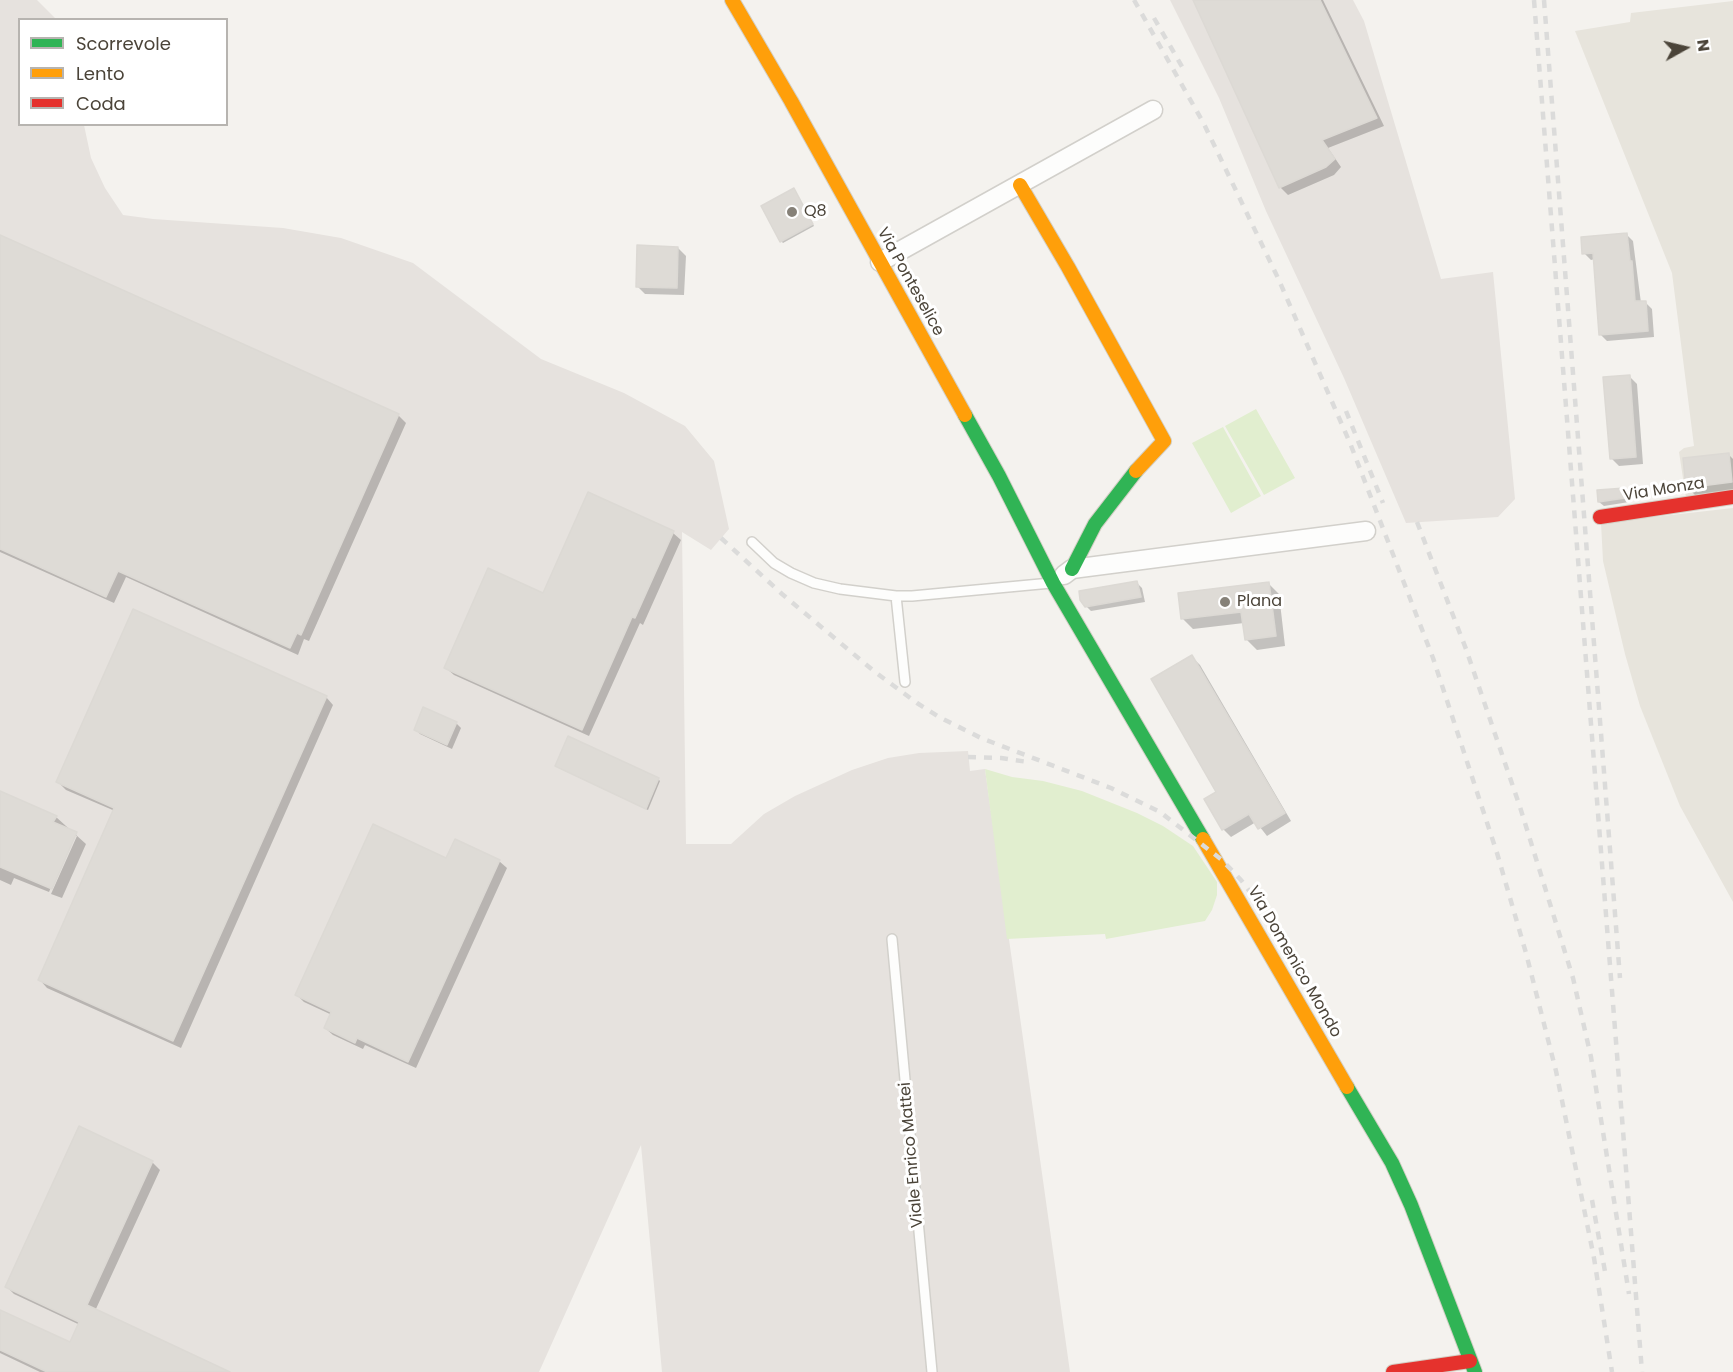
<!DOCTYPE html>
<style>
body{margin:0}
#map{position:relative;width:1733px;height:1372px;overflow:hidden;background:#f4f2ee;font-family:Poppins,sans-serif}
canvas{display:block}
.legend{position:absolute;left:18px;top:18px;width:210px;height:108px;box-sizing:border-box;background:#fff;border:2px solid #b7b4b0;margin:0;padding:8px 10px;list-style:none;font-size:18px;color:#4b4439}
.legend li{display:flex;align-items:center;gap:12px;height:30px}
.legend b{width:30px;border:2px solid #b7b4b0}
.north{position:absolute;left:1655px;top:18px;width:60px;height:60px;-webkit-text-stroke:4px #fff;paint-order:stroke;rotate:82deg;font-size:16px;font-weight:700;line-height:24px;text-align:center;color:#4b4439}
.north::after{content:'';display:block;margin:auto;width:21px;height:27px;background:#4b4439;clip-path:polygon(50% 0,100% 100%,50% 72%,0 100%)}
</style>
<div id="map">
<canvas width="1733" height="1372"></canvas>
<ul class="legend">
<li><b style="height:8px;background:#30b455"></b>Scorrevole</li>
<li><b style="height:8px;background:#ff9f0a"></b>Lento</li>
<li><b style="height:8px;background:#e5322d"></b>Coda</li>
</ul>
<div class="north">N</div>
</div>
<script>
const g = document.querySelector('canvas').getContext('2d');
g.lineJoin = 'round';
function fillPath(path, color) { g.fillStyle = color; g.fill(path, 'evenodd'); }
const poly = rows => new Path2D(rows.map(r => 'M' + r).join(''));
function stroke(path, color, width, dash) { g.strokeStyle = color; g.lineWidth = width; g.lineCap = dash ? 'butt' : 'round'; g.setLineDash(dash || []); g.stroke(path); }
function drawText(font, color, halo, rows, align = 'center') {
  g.font = font + ' Poppins,sans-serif'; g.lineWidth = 6; g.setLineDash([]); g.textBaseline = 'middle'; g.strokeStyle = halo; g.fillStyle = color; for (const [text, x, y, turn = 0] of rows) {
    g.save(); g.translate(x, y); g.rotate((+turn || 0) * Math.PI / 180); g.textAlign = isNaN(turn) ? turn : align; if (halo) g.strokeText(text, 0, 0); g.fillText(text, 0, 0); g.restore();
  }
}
const residential = poly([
 [1733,1,1733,492,1686,498,1679,452,1684,448,1694,446,1672,273,1575,31,1630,22,1631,13],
 [1733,508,1733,902,1680,806,1640,706,1625,654,1603,561,1601,523]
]);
const industrial = poly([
 [0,0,37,0,56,19,20,20,20,124,84,125,91,158,105,188,123,215,153,219,283,228,341,238,413,263,541,359,624,393,685,426,714,461,729,529,711,550,682,532,686,844,731,844,764,814,795,796,852,770,888,758,919,753,968,751,970,771,985,769,1070,1372,662,1372,641,1145,539,1372,0,1372],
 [1170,0,1353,0,1364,21,1441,279,1493,272,1515,499,1498,517,1406,523,1344,378,1266,211,1219,98]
]);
const green = poly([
 [1256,409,1295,478,1264,495,1225,426],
 [1223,427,1261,496,1231,513,1192,443],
 [985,769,1012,777,1043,781,1082,791,1137,813,1163,826,1193,846,1217,882,1217,895,1212,910,1205,921,1106,939,1105,934,1007,939]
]);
const shadow = poly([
 [1194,0,1323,0,1384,126,1328,148,1341,167,1334,175,1288,195,1280,187],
 [796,192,814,226,783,243,781,241],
 [1626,234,1633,241,1641,303,1645,302,1652,309,1654,337,1607,341,1600,334,1595,259,1591,260,1584,253],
 [0,236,398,415,406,423,309,641,304,639,298,655,126,577,114,603,0,552],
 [678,248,686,256,684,295,645,294,637,286],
 [1629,376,1637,384,1643,464,1619,466,1611,458],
 [1729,455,1733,459,1733,499,1703,503,1687,487],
 [1624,490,1629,495,1629,502,1604,506,1599,502],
 [673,533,681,540,643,625,640,623,589,736,454,675,446,668,544,595],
 [1137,583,1142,588,1145,602,1091,611,1086,606],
 [1268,583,1279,594,1285,646,1257,650,1246,639,1244,623,1193,629,1183,619],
 [1192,657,1200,665,1291,821,1267,836,1256,822,1231,837,1223,829],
 [326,697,333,705,181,1048,47,988,40,980,115,811,66,790,58,782],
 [424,709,457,724,461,728,452,749,420,734,416,730],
 [559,768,658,779,660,781,648,810],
 [0,793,56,817,86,844,62,898,51,894,77,836,73,836,49,892,14,878,11,885,0,880],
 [499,861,507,868,416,1068,365,1045,363,1049,333,1035,325,1028,332,1015,304,1002,297,995],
 [152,1162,160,1170,95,1311,227,1372,40,1372,0,1353,0,1311,70,1344,80,1325,14,1294,7,1287]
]);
const building = poly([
 [1193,0,1320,0,1377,118,1322,140,1335,159,1326,167,1279,188,1193,0],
 [794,188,813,224,780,242,761,206,794,188],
 [1627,233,1630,261,1632,261,1635,301,1646,301,1648,331,1599,335,1593,253,1582,254,1581,237,1627,233],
 [0,235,399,414,301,635,297,633,290,648,118,571,106,597,0,549,0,235],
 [637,245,678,247,677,288,636,287,637,245],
 [1630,375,1636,457,1610,459,1603,377,1630,375],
 [1729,453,1732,482,1686,488,1683,458,1729,453],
 [1625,488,1625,498,1598,502,1597,490,1625,488],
 [588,492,674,531,635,618,632,617,582,730,444,668,488,568,543,593,588,492],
 [1137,581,1141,597,1085,607,1080,600,1079,591,1137,581],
 [1269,582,1276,636,1245,640,1241,612,1181,619,1178,593,1269,582],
 [133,609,327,696,173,1041,38,980,114,808,56,782,133,609],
 [1192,655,1285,813,1258,829,1249,814,1222,830,1204,799,1216,792,1151,679,1192,655],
 [423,707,457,722,447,745,414,730,423,707],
 [568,736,659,778,646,809,555,766,568,736],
 [0,791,57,816,53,822,77,832,52,889,0,867,0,791],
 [373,824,446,858,455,839,500,860,408,1062,357,1038,355,1043,324,1028,331,1012,295,995,373,824],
 [79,1126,153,1161,87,1305,230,1372,47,1372,0,1350,0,1310,70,1342,79,1322,5,1287,79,1126]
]);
const lane = poly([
 [752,542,774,563,791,573,814,583,840,589,896,596,912,596,1051,583],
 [896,596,905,682],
 [892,939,932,1372]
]);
const street = poly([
 [880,262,1153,110],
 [1064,575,1072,569,1366,531]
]);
const fast = poly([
 [965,415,999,476,1053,583,1203,839],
 [1072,569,1095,524,1136,471],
 [1347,1087,1392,1163,1411,1205,1475,1372]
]);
const slow = poly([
 [732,0,791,101,965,415],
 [1020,185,1068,267,1164,441,1136,471],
 [1203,839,1347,1087]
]);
const jam = poly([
 [1600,517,1733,497],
 [1393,1372,1470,1361]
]);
const rail = poly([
 [1134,0,1204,124,1278,278,1350,443,1433,658,1497,853,1526,953,1556,1071,1594,1258,1612,1372],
 [1534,0,1642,1372],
 [1544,0,1620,978],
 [1154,18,1184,70],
 [1346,411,1383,503],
 [1417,522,1466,649,1520,807,1573,978,1591,1057,1629,1294],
 [721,538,782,594,875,672,917,703,939,717,981,738,1111,788,1160,812,1222,860,1241,880,1260,905],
 [968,757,1001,758,1028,762],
 [1592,1200,1606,1277]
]);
const markers = [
 [792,212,6,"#868178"],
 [1225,602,6,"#868178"]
];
const poiNames = [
 ["Q8",804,212],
 ["Plana",1237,602]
];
const streetNames = [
 ["Via Ponteselice",910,282,61],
 ["Via Monza",1664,490,-9],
 ["Via Domenico Mondo",1294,962,60],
 ["Viale Enrico Mattei",912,1155,-95]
];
fillPath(residential, '#e7e4dc');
fillPath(industrial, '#e6e2de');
fillPath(green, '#e1eecf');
fillPath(shadow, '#0003');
fillPath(building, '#dedbd6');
stroke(building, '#dcd9d4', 1.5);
stroke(lane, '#d2d0cb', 12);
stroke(street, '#d2d0cb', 21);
stroke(fast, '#d3cfc5', 16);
stroke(slow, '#d3cfc5', 16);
stroke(jam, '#d3cfc5', 16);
stroke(lane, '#fdfdfc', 9);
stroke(street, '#fdfdfc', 18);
stroke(fast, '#30b455', 14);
stroke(slow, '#ff9f0a', 14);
stroke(jam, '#e5322d', 14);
stroke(rail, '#dbdbda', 4.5, [8, 8]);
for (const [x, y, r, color] of markers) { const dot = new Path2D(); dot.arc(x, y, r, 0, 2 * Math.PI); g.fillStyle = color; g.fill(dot); stroke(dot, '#fff', 2); }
drawText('16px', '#4b4439', '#fff', poiNames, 'left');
drawText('16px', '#4b4439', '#fff', streetNames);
</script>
